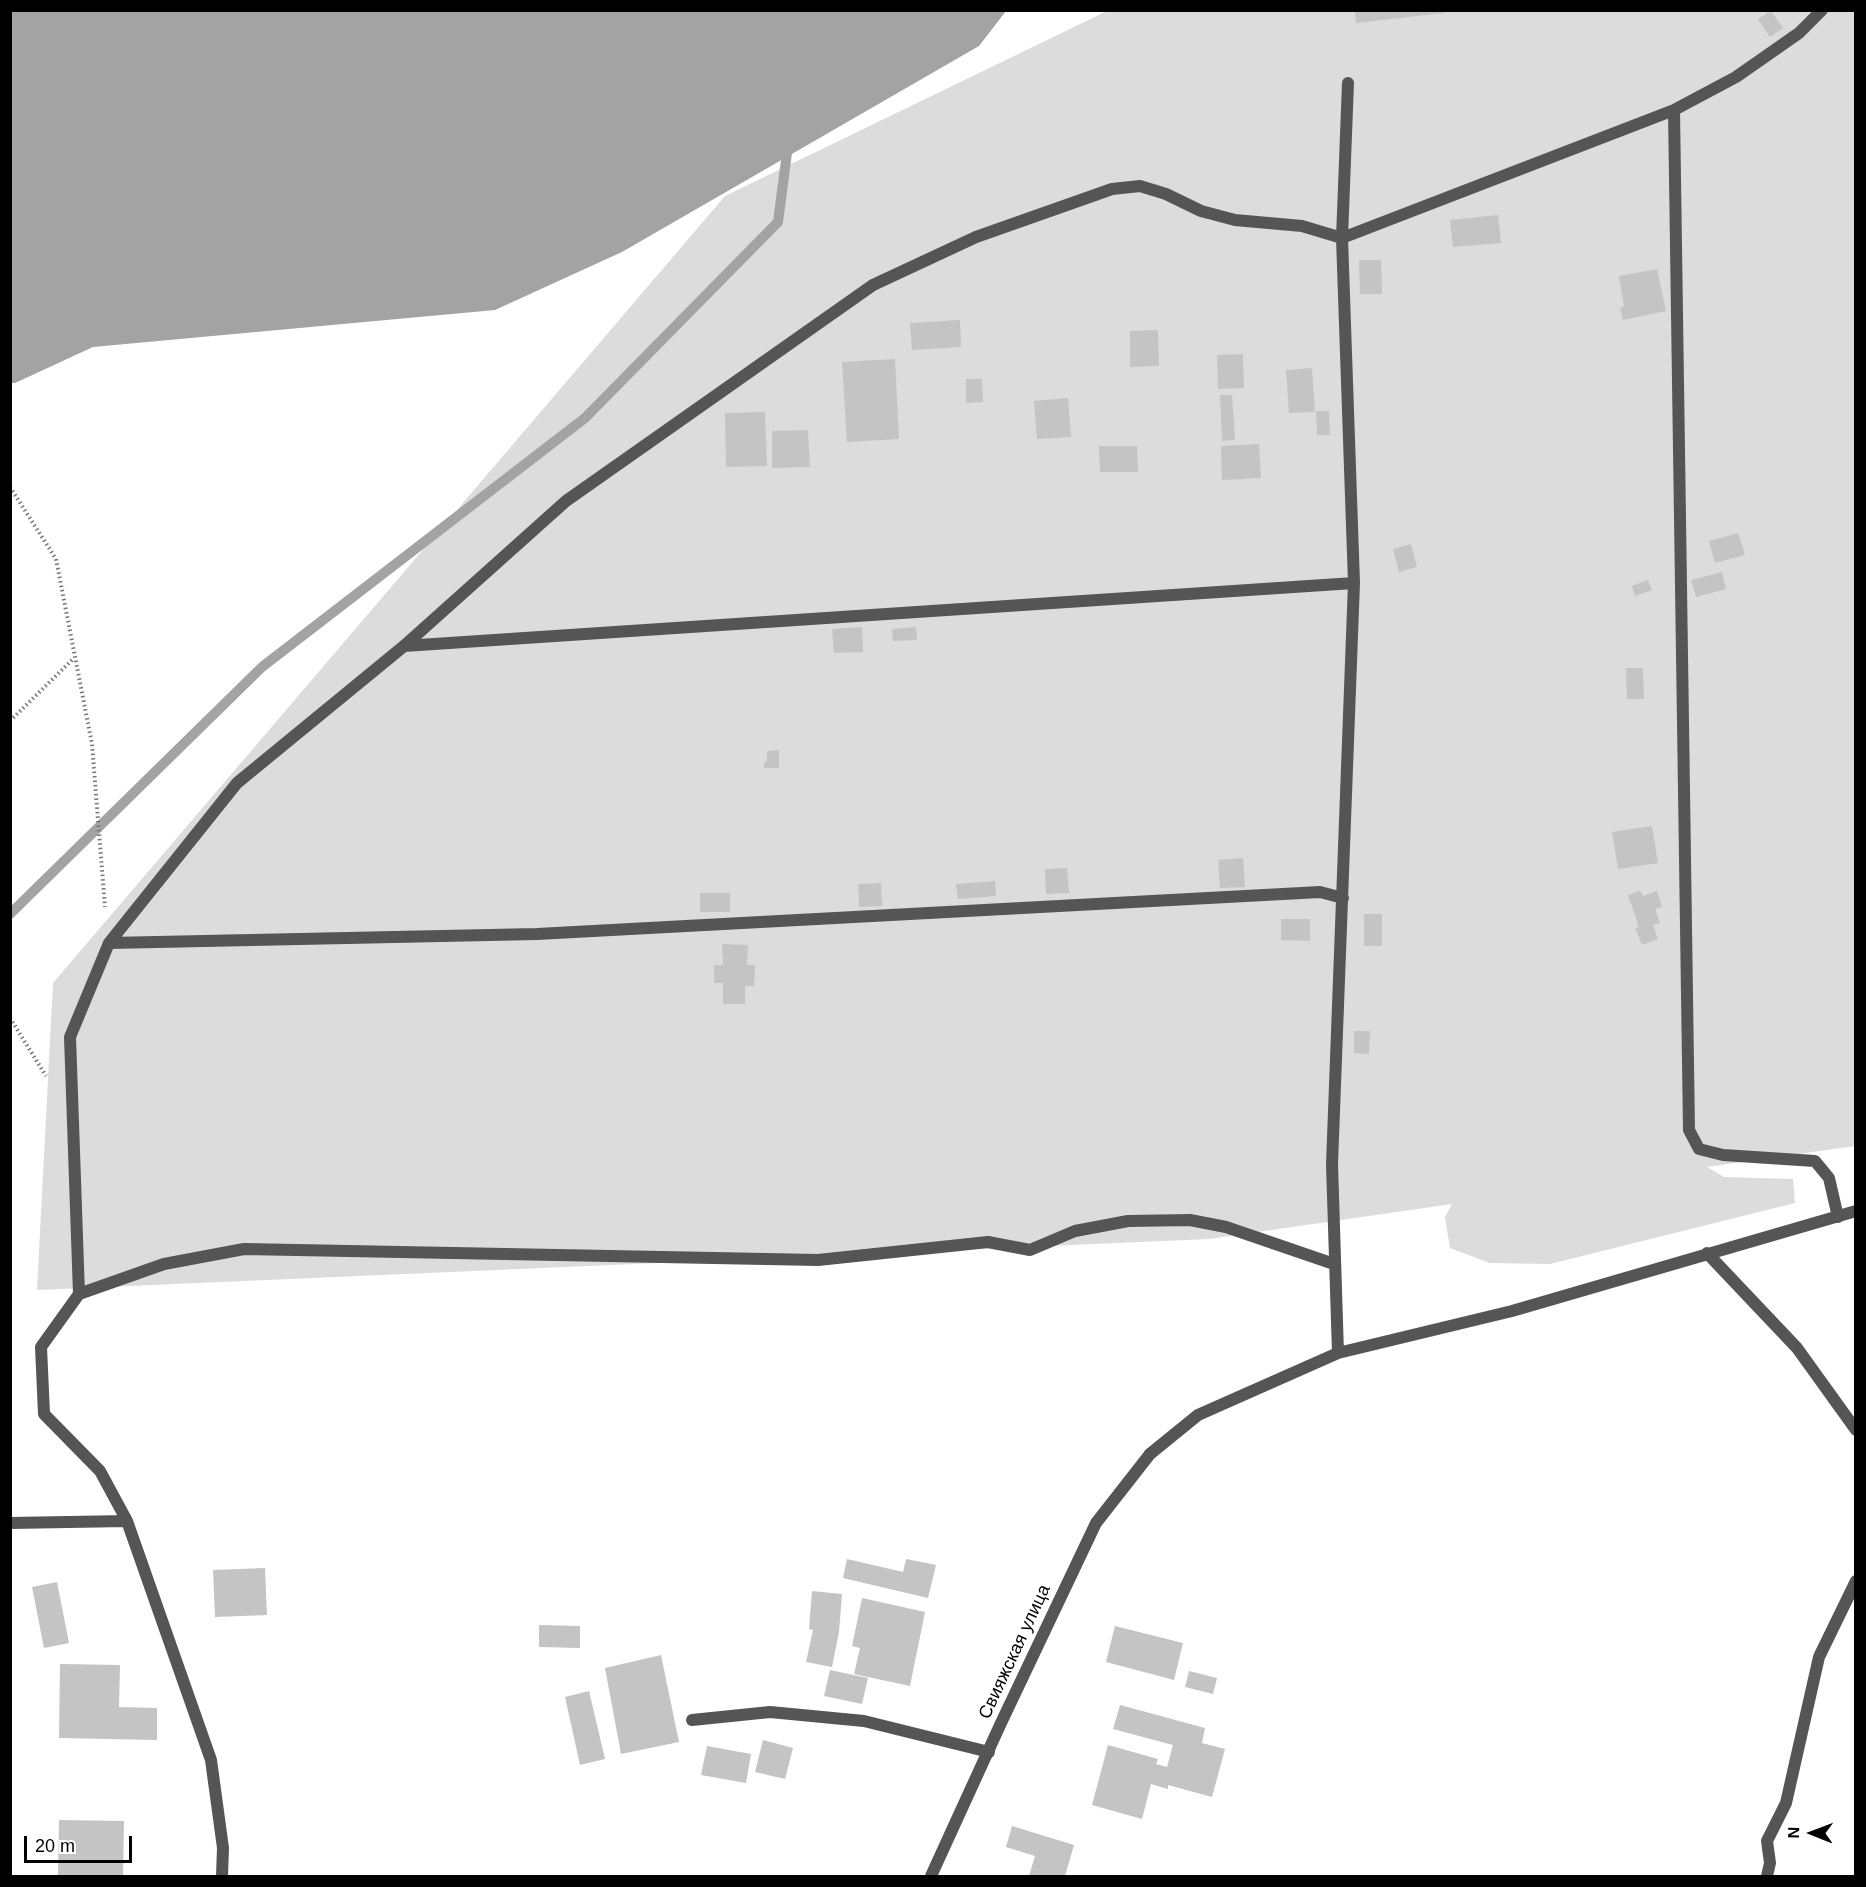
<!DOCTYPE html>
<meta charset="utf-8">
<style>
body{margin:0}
#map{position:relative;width:1866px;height:1887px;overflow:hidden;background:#fff;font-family:Helvetica,sans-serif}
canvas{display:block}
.frame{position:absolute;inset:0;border:12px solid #000;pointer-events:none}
.north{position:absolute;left:1782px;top:1803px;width:60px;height:60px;-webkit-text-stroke:4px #fff;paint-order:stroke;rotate:271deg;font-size:16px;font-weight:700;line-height:24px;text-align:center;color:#000}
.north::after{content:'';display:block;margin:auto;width:21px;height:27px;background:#000;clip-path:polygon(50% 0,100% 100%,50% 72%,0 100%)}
.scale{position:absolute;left:24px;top:1836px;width:108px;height:27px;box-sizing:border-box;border:3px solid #000;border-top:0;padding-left:8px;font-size:18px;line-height:21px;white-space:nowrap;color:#000;-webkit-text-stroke:4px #fff;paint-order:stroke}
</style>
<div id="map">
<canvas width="1866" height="1887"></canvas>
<div class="frame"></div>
<div class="north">N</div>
<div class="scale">20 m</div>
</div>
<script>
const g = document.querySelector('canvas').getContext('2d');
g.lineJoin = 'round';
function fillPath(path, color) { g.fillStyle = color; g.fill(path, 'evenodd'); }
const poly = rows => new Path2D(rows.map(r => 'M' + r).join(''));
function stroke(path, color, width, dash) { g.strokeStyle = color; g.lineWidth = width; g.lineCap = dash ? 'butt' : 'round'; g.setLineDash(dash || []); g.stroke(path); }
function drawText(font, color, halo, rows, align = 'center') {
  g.font = font + ' Helvetica,sans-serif'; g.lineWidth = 4.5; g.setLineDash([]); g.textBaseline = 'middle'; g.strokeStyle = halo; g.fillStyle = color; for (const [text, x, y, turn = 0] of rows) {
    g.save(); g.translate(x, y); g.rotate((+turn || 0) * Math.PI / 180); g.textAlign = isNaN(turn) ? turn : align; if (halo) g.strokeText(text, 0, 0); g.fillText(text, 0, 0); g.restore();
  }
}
const green = poly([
 [1107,11,1855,11,1855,1146,1707,1167,1724,1177,1793,1179,1795,1203,1550,1264,1490,1263,1450,1248,1445,1217,1452,1204,1209,1239,37,1290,53,983,725,196]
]);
const water = poly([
 [10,11,11,10,1006,11,979,46,622,252,495,310,93,347,15,383,10,383]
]);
const stream = poly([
 [10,914,262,667,585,418,778,222,788,145]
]);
const building = poly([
 [1355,10,1444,10,1444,13,1356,23],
 [1771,11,1783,28,1770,37,1758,19],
 [1498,215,1501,243,1453,247,1450,220],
 [1359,260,1381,260,1382,294,1360,294],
 [1657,269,1666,311,1623,320,1620,308,1624,306,1619,276],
 [960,320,961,347,912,350,910,323],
 [1158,330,1159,366,1130,367,1130,331],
 [1243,354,1244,388,1218,389,1217,355],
 [895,359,899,439,847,442,842,362],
 [1312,368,1315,412,1289,413,1286,370],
 [966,379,982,379,983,402,966,403],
 [1220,395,1232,395,1235,440,1222,441],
 [1068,398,1071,437,1037,439,1034,401],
 [1316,411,1329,411,1330,435,1317,435],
 [765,412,767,466,726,467,725,413],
 [808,430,810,467,772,468,772,431],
 [1259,444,1261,478,1222,480,1221,446],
 [1099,446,1137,446,1138,472,1100,472],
 [1738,533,1745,555,1715,563,1709,541],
 [1411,544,1417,567,1399,572,1393,549],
 [1722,572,1726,589,1696,597,1691,580],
 [1648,580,1652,590,1635,596,1632,586],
 [862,627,863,652,834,653,832,629],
 [916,627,917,640,893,641,892,629],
 [1626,668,1643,668,1644,699,1627,699],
 [779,750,779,768,764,768,764,762,767,762,767,751],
 [1652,826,1658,863,1618,869,1612,832],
 [1243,858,1245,887,1220,888,1218,860],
 [1067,868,1069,893,1046,894,1045,869],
 [995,881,996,896,958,899,956,884],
 [881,883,882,906,859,907,858,884],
 [1640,891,1643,896,1657,891,1662,907,1655,909,1660,923,1653,925,1658,939,1642,945,1635,928,1639,927,1628,895],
 [700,893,730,893,730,912,700,912],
 [1364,914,1382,914,1382,946,1364,946],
 [1281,919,1310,919,1310,941,1281,940],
 [722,944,748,945,747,965,755,965,754,986,745,986,745,1004,723,1004,723,983,714,983,714,965,723,965],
 [1354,1031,1370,1031,1369,1054,1354,1053],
 [847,1559,903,1572,906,1559,936,1565,928,1598,843,1578],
 [265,1568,267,1615,215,1617,213,1570],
 [57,1582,69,1643,44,1648,32,1587],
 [812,1591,842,1594,839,1632,832,1667,806,1662,813,1630,809,1629],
 [862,1598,925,1612,910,1686,854,1674,860,1648,852,1646],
 [539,1625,580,1626,580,1648,539,1647],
 [1115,1626,1183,1643,1174,1680,1106,1662],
 [661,1655,679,1742,621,1754,605,1668],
 [60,1664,120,1665,119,1707,157,1708,157,1740,59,1738],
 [830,1670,868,1678,862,1704,824,1696],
 [1189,1671,1217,1678,1213,1694,1185,1687],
 [589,1691,605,1759,580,1765,565,1697],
 [1120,1705,1205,1728,1202,1743,1225,1749,1212,1797,1168,1785,1168,1789,1151,1784,1142,1819,1092,1805,1108,1745,1158,1759,1156,1764,1167,1767,1173,1745,1113,1729],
 [763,1740,793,1748,785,1779,755,1772],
 [707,1746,751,1754,746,1783,701,1775],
 [59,1820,124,1821,123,1876,58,1876],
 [1012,1826,1074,1845,1065,1876,1029,1876,1035,1856,1006,1847]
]);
const path = poly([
 [10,487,56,559,92,744,105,907],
 [10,721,74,658],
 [10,1018,46,1076]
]);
const lane = poly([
 [1674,110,1689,1130,1699,1149,1723,1155,1815,1161,1829,1178,1838,1217],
 [404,646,1354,583],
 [109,943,537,934,1320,892,1343,898],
 [1707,1253,1797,1348,1856,1430],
 [1334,1264,1226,1227,1190,1220,1128,1221,1075,1231,1030,1250,988,1242,818,1260,244,1249,164,1264,79,1294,70,1037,109,943,237,783,404,646,566,501,873,285,976,237,1112,189,1140,186,1166,194,1201,211,1235,220,1302,226,1342,238,1674,110,1736,77,1799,33,1822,10],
 [1338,1353,1332,1164,1354,583,1342,238,1348,83],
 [1150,1454,1198,1415,1338,1353,1512,1311,1856,1211],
 [692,1720,770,1712,864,1721,989,1752],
 [1767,1876,1770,1863,1767,1841,1786,1803,1819,1657,1856,1581]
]);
const street = poly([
 [79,1294,41,1347,44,1414,100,1471,127,1521,211,1760,223,1848,222,1876],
 [10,1523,127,1521],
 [931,1876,1001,1723,1096,1523,1150,1454]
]);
const streetNames = [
 ["Свияжская улица",1015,1652,-65]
];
fillPath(green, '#dcdcdc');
fillPath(water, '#a3a3a3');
stroke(stream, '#a3a3a3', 10);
fillPath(building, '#c4c4c4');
stroke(path, '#777', 4, [1.5, 3]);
stroke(lane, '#555', 12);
stroke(street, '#555', 12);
drawText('18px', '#000', '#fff', streetNames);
</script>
